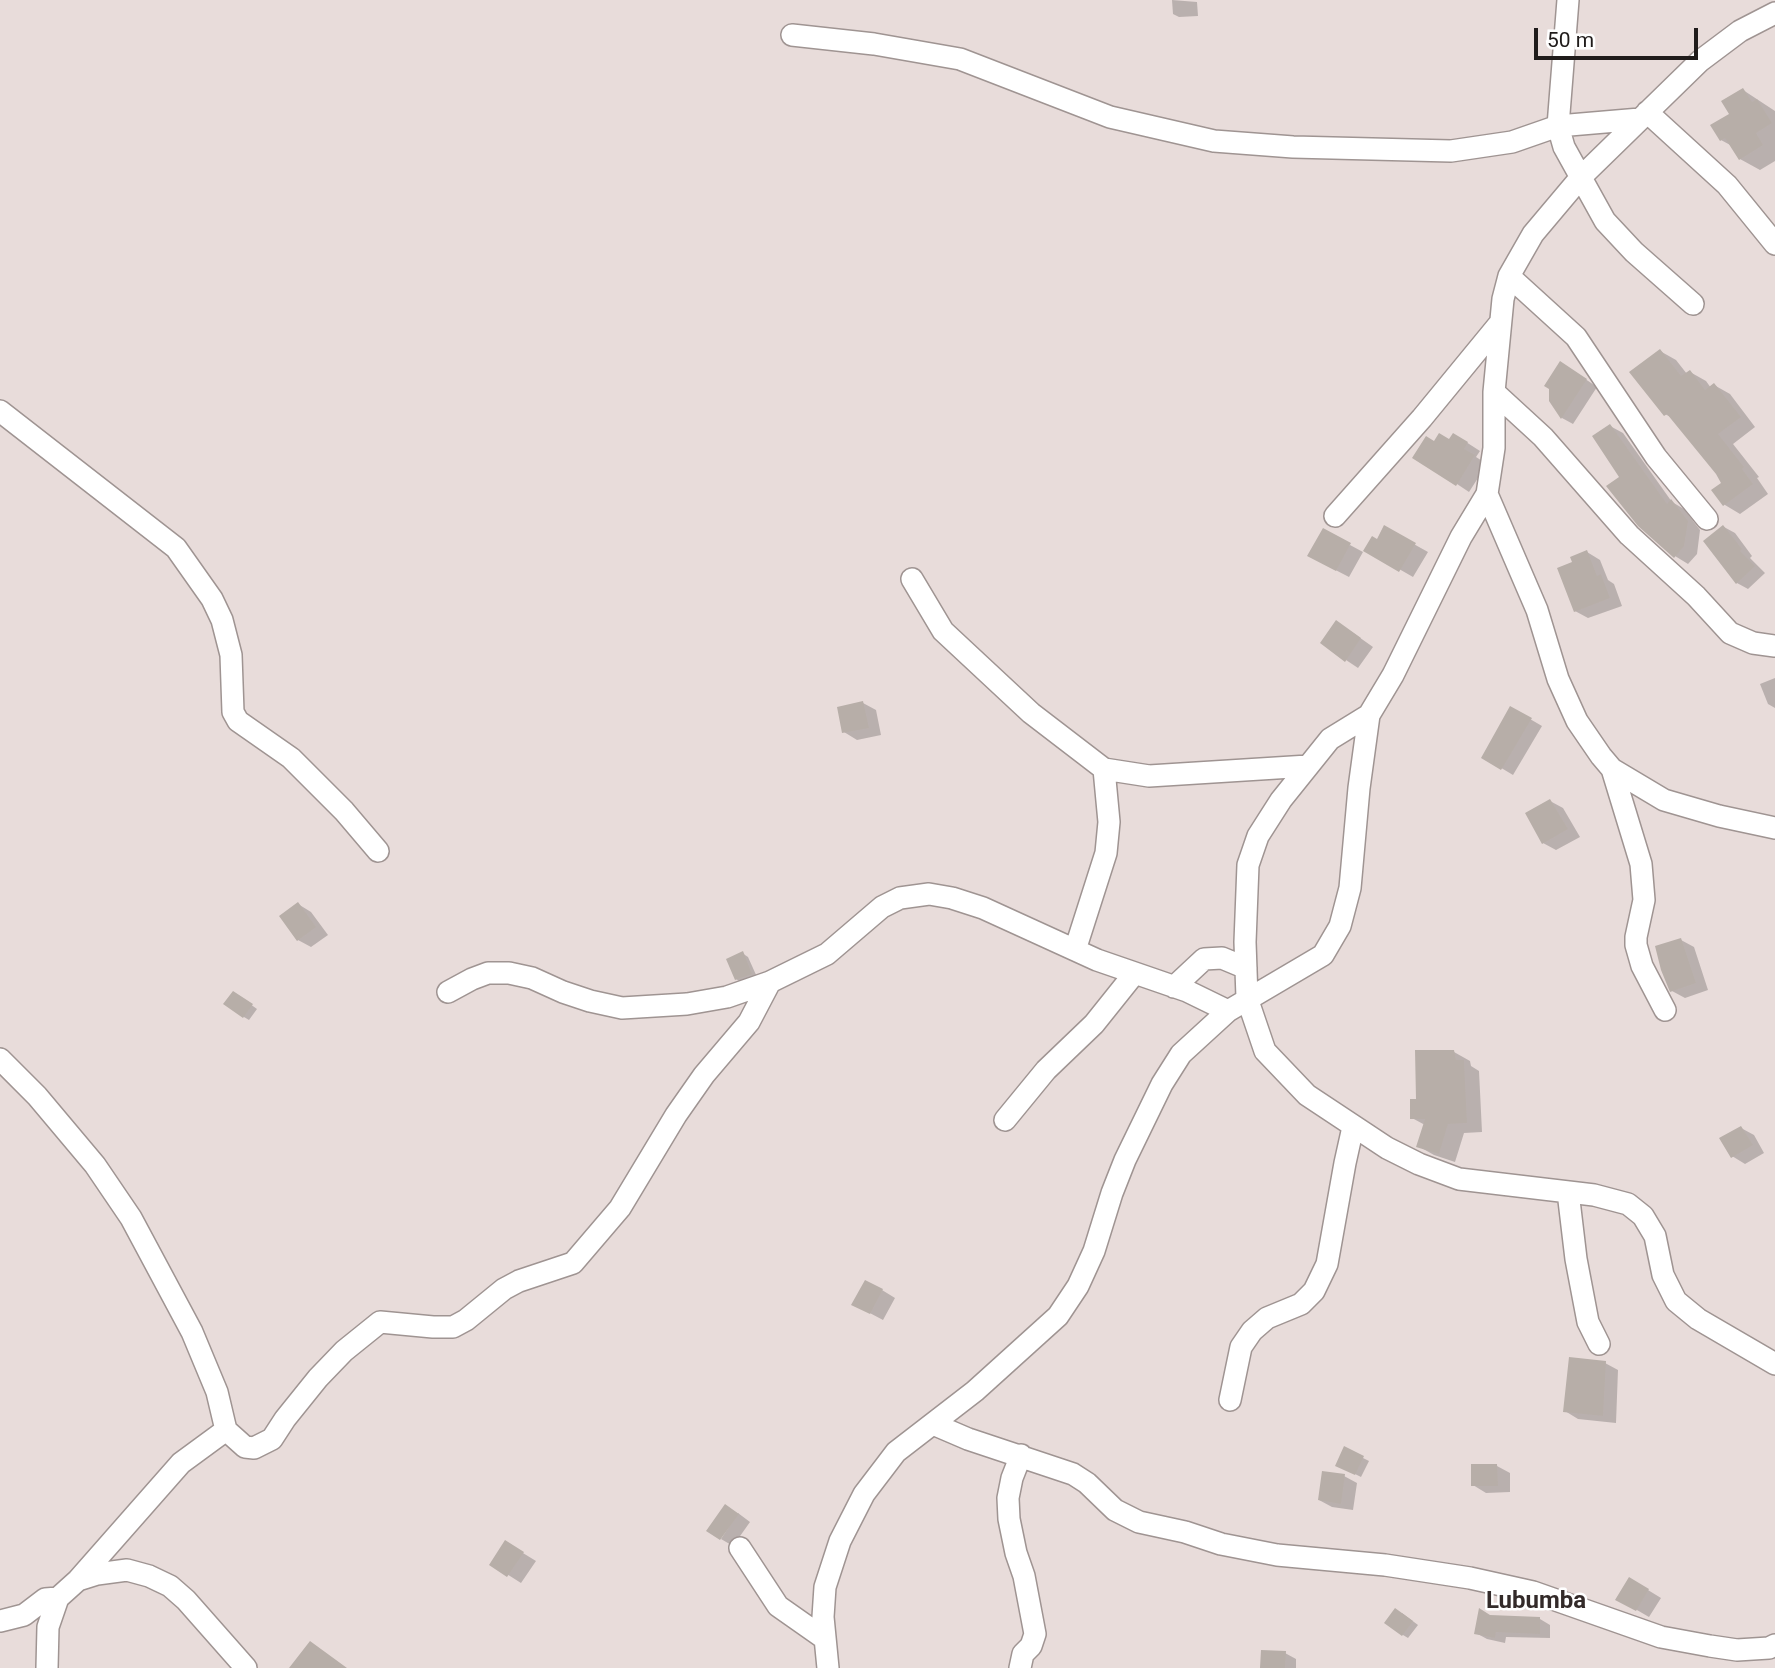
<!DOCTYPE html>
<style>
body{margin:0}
#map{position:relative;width:1775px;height:1668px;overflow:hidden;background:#e8dcda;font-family:Roboto,sans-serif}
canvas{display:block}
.scale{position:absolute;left:1534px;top:28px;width:164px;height:32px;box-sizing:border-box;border:4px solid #201c1b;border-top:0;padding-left:9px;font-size:21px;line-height:24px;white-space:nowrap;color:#201c1b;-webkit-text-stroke:5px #fff;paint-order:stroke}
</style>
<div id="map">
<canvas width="1775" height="1668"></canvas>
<div class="scale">50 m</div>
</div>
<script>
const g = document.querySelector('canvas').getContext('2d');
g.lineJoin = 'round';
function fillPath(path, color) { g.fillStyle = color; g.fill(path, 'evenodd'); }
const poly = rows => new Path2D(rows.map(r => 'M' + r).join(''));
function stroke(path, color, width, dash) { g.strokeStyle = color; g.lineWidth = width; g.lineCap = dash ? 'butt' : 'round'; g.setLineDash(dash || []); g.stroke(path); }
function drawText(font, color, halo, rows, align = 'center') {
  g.font = font + ' Roboto,sans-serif'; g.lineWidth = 5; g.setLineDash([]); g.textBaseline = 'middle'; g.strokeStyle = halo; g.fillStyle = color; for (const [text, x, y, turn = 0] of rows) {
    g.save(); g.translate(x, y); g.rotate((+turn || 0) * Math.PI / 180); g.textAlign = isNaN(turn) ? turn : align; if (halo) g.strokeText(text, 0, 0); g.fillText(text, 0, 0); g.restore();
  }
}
const shadow = poly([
 [1172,0,1197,2,1198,16,1179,17,1173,14],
 [1743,90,1775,111,1775,161,1760,170,1740,159,1732,146,1721,140],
 [1660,351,1676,360,1687,374,1690,372,1706,381,1711,388,1714,385,1730,394,1755,427,1733,444,1759,477,1757,478,1768,494,1740,514,1725,505,1723,483,1717,473,1674,419,1665,414],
 [1572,370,1597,387,1573,424,1562,418,1551,401,1551,388],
 [1610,426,1623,433,1672,502,1684,509,1700,530,1697,554,1688,564,1675,556,1621,477],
 [1450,441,1466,442,1480,451,1476,457,1487,464,1469,492,1457,484,1434,443],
 [1724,527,1735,533,1752,556,1750,558,1765,573,1748,589,1737,583,1705,541],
 [1385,528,1428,552,1413,577,1366,550,1377,541],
 [1350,545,1363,552,1349,577,1322,563],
 [1587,552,1600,560,1608,580,1614,584,1622,606,1588,618,1575,611,1574,563],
 [1349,630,1373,647,1358,668,1346,660],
 [1775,678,1775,708,1768,704,1760,684],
 [863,703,876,710,881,735,857,740,844,732],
 [1511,708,1542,726,1513,775,1483,757],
 [1550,801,1563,808,1580,837,1556,850,1543,843],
 [298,904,311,912,328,935,311,947,298,940],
 [1681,940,1694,947,1708,990,1685,998,1672,991],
 [742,953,748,957,757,977,742,983,736,979],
 [239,996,257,1009,249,1020,244,1017],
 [1454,1052,1470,1061,1471,1066,1479,1071,1482,1132,1464,1133,1455,1162,1434,1155,1418,1146,1425,1125,1412,1118,1417,1100],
 [1741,1128,1754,1135,1764,1153,1745,1164,1732,1156],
 [882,1290,895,1298,883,1320,866,1311],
 [1605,1363,1618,1370,1616,1423,1578,1419,1565,1411],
 [1345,1449,1369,1461,1361,1477,1343,1468],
 [1497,1466,1510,1473,1510,1492,1486,1493,1473,1485],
 [1344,1476,1357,1483,1353,1510,1332,1507,1319,1500],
 [738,1513,750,1522,733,1546,721,1539],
 [518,1550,536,1561,521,1583,491,1564],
 [1630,1579,1661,1598,1649,1617,1618,1599],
 [1402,1613,1418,1625,1408,1638,1403,1635],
 [1490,1616,1540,1619,1550,1625,1550,1638,1506,1637,1505,1643,1487,1639,1476,1633],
 [1285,1653,1296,1659,1296,1668,1262,1668]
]);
const building = poly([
 [1743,88,1752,102,1757,99,1772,123,1756,133,1763,145,1739,160,1725,138,1720,141,1710,125,1729,114,1721,101],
 [1660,349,1681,376,1690,370,1705,390,1714,383,1741,417,1718,434,1744,467,1742,469,1753,484,1723,506,1711,490,1721,483,1716,474,1667,414,1664,416,1629,372],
 [1560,361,1587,379,1561,419,1549,401,1549,389,1544,386],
 [1610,424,1667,504,1671,499,1688,521,1684,546,1674,558,1638,526,1606,486,1619,477,1592,436],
 [1439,433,1449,439,1453,433,1468,442,1464,449,1475,455,1456,486,1412,458,1426,436,1434,441],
 [1384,525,1416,543,1399,572,1363,551,1372,536,1377,539],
 [1723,525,1742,549,1740,551,1755,566,1736,584,1703,541],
 [1323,528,1351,543,1336,571,1307,556],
 [1587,550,1597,576,1601,574,1610,598,1574,612,1557,568,1572,562,1570,557],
 [1336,620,1361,638,1345,662,1320,643],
 [863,701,869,728,842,733,837,707],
 [1510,706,1532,718,1501,770,1481,758],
 [1550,799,1568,829,1542,844,1525,813],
 [298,902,316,927,297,941,279,916],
 [1681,938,1696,983,1670,992,1661,970,1655,946],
 [743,951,752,974,735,980,726,959],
 [233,991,253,1004,243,1018,223,1004],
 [1415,1050,1454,1050,1456,1060,1464,1060,1467,1123,1448,1124,1439,1154,1416,1147,1425,1119,1410,1119,1410,1099,1416,1099],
 [1741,1126,1753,1145,1731,1158,1719,1138],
 [865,1280,883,1289,870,1314,851,1305],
 [1569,1357,1606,1361,1603,1416,1563,1412],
 [1344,1446,1364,1456,1355,1475,1335,1466],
 [1471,1464,1497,1464,1498,1486,1471,1486],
 [1322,1471,1345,1474,1341,1504,1318,1500],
 [725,1504,739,1514,720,1540,706,1531],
 [505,1540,524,1552,507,1577,489,1565],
 [1629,1577,1649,1589,1636,1611,1615,1600],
 [1395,1608,1413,1621,1402,1636,1384,1623],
 [1479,1608,1490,1615,1540,1617,1540,1634,1496,1632,1495,1638,1474,1634],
 [310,1641,347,1668,289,1668],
 [1261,1650,1286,1651,1285,1668,1260,1668]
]);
const minor = poly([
 [1568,0,1558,126,1564,147,1605,221,1634,252,1693,304],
 [792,35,874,44,960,59,1110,117,1214,141,1293,147,1451,151,1512,142,1558,126,1640,119],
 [1647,112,1727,185,1775,244],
 [1509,276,1576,337,1656,457,1707,519],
 [1494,392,1543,437,1629,535,1696,596,1730,633,1753,643,1775,646],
 [0,411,176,548,212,599,222,620,231,655,233,712,238,721,291,758,344,811,378,851],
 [1487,494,1537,610,1558,679,1577,721,1601,756,1612,769,1664,800,1719,816,1775,828],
 [1335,516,1422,418,1500,323],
 [912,579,943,631,1031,713,1104,769,1149,776,1308,766],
 [1369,715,1330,739,1281,800,1258,836,1248,865,1245,942,1247,998,1265,1051,1307,1095,1387,1148,1419,1164,1459,1179,1594,1195,1628,1204,1643,1216,1655,1236,1663,1275,1676,1301,1698,1319,1775,1364],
 [1612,769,1641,864,1644,900,1636,937,1636,945,1642,966,1665,1010],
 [1075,950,1106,853,1109,822,1104,769],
 [1174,987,1204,959,1222,958,1246,968],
 [448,992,472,979,488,973,509,973,532,978,563,992,590,1001,622,1008,687,1004,727,997,770,982,827,954,882,907,900,898,929,894,952,898,983,908,1097,960,1187,991,1228,1011],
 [0,1059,37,1096,95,1165,131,1218,192,1332,217,1392,226,1430,245,1447,254,1448,272,1439,285,1419,318,1378,344,1351,380,1322,433,1327,453,1327,466,1320,504,1289,519,1281,573,1263,620,1208,676,1115,704,1075,749,1022,770,982],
 [1005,1120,1046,1070,1094,1024,1134,974],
 [1568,1192,1576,1259,1588,1322,1599,1344],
 [1230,1400,1241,1347,1252,1331,1267,1318,1301,1304,1314,1291,1327,1264,1345,1163,1353,1127],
 [933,1424,968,1439,1073,1474,1087,1483,1115,1510,1139,1522,1185,1532,1221,1544,1277,1555,1385,1565,1470,1578,1533,1592,1661,1637,1710,1646,1737,1650,1769,1648,1775,1645],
 [740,1548,778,1606,825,1639],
 [78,1580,97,1574,127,1570,149,1576,170,1586,186,1600,246,1668],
 [0,1621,24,1615,45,1599,58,1598],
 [47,1668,48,1627,58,1598,78,1580,181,1463,226,1430],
 [828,1668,823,1617,825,1587,840,1541,864,1494,896,1452,975,1391,1058,1316,1078,1286,1094,1251,1112,1193,1125,1160,1162,1084,1181,1054,1228,1011,1323,955,1340,926,1350,888,1359,788,1369,715,1393,675,1461,537,1487,494,1494,448,1494,392,1503,299,1509,276,1533,234,1581,177,1700,61,1740,31,1775,13],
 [1020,1668,1023,1654,1031,1646,1035,1634,1024,1576,1016,1553,1009,1519,1008,1498,1012,1478,1021,1455]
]);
const quarterNames = [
 ["Lubumba",1536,1602]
];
fillPath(shadow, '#0003');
fillPath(building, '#b7aea8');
stroke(minor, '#9f9492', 24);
stroke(minor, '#fff', 21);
drawText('bold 24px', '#332a29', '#fff', quarterNames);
</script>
